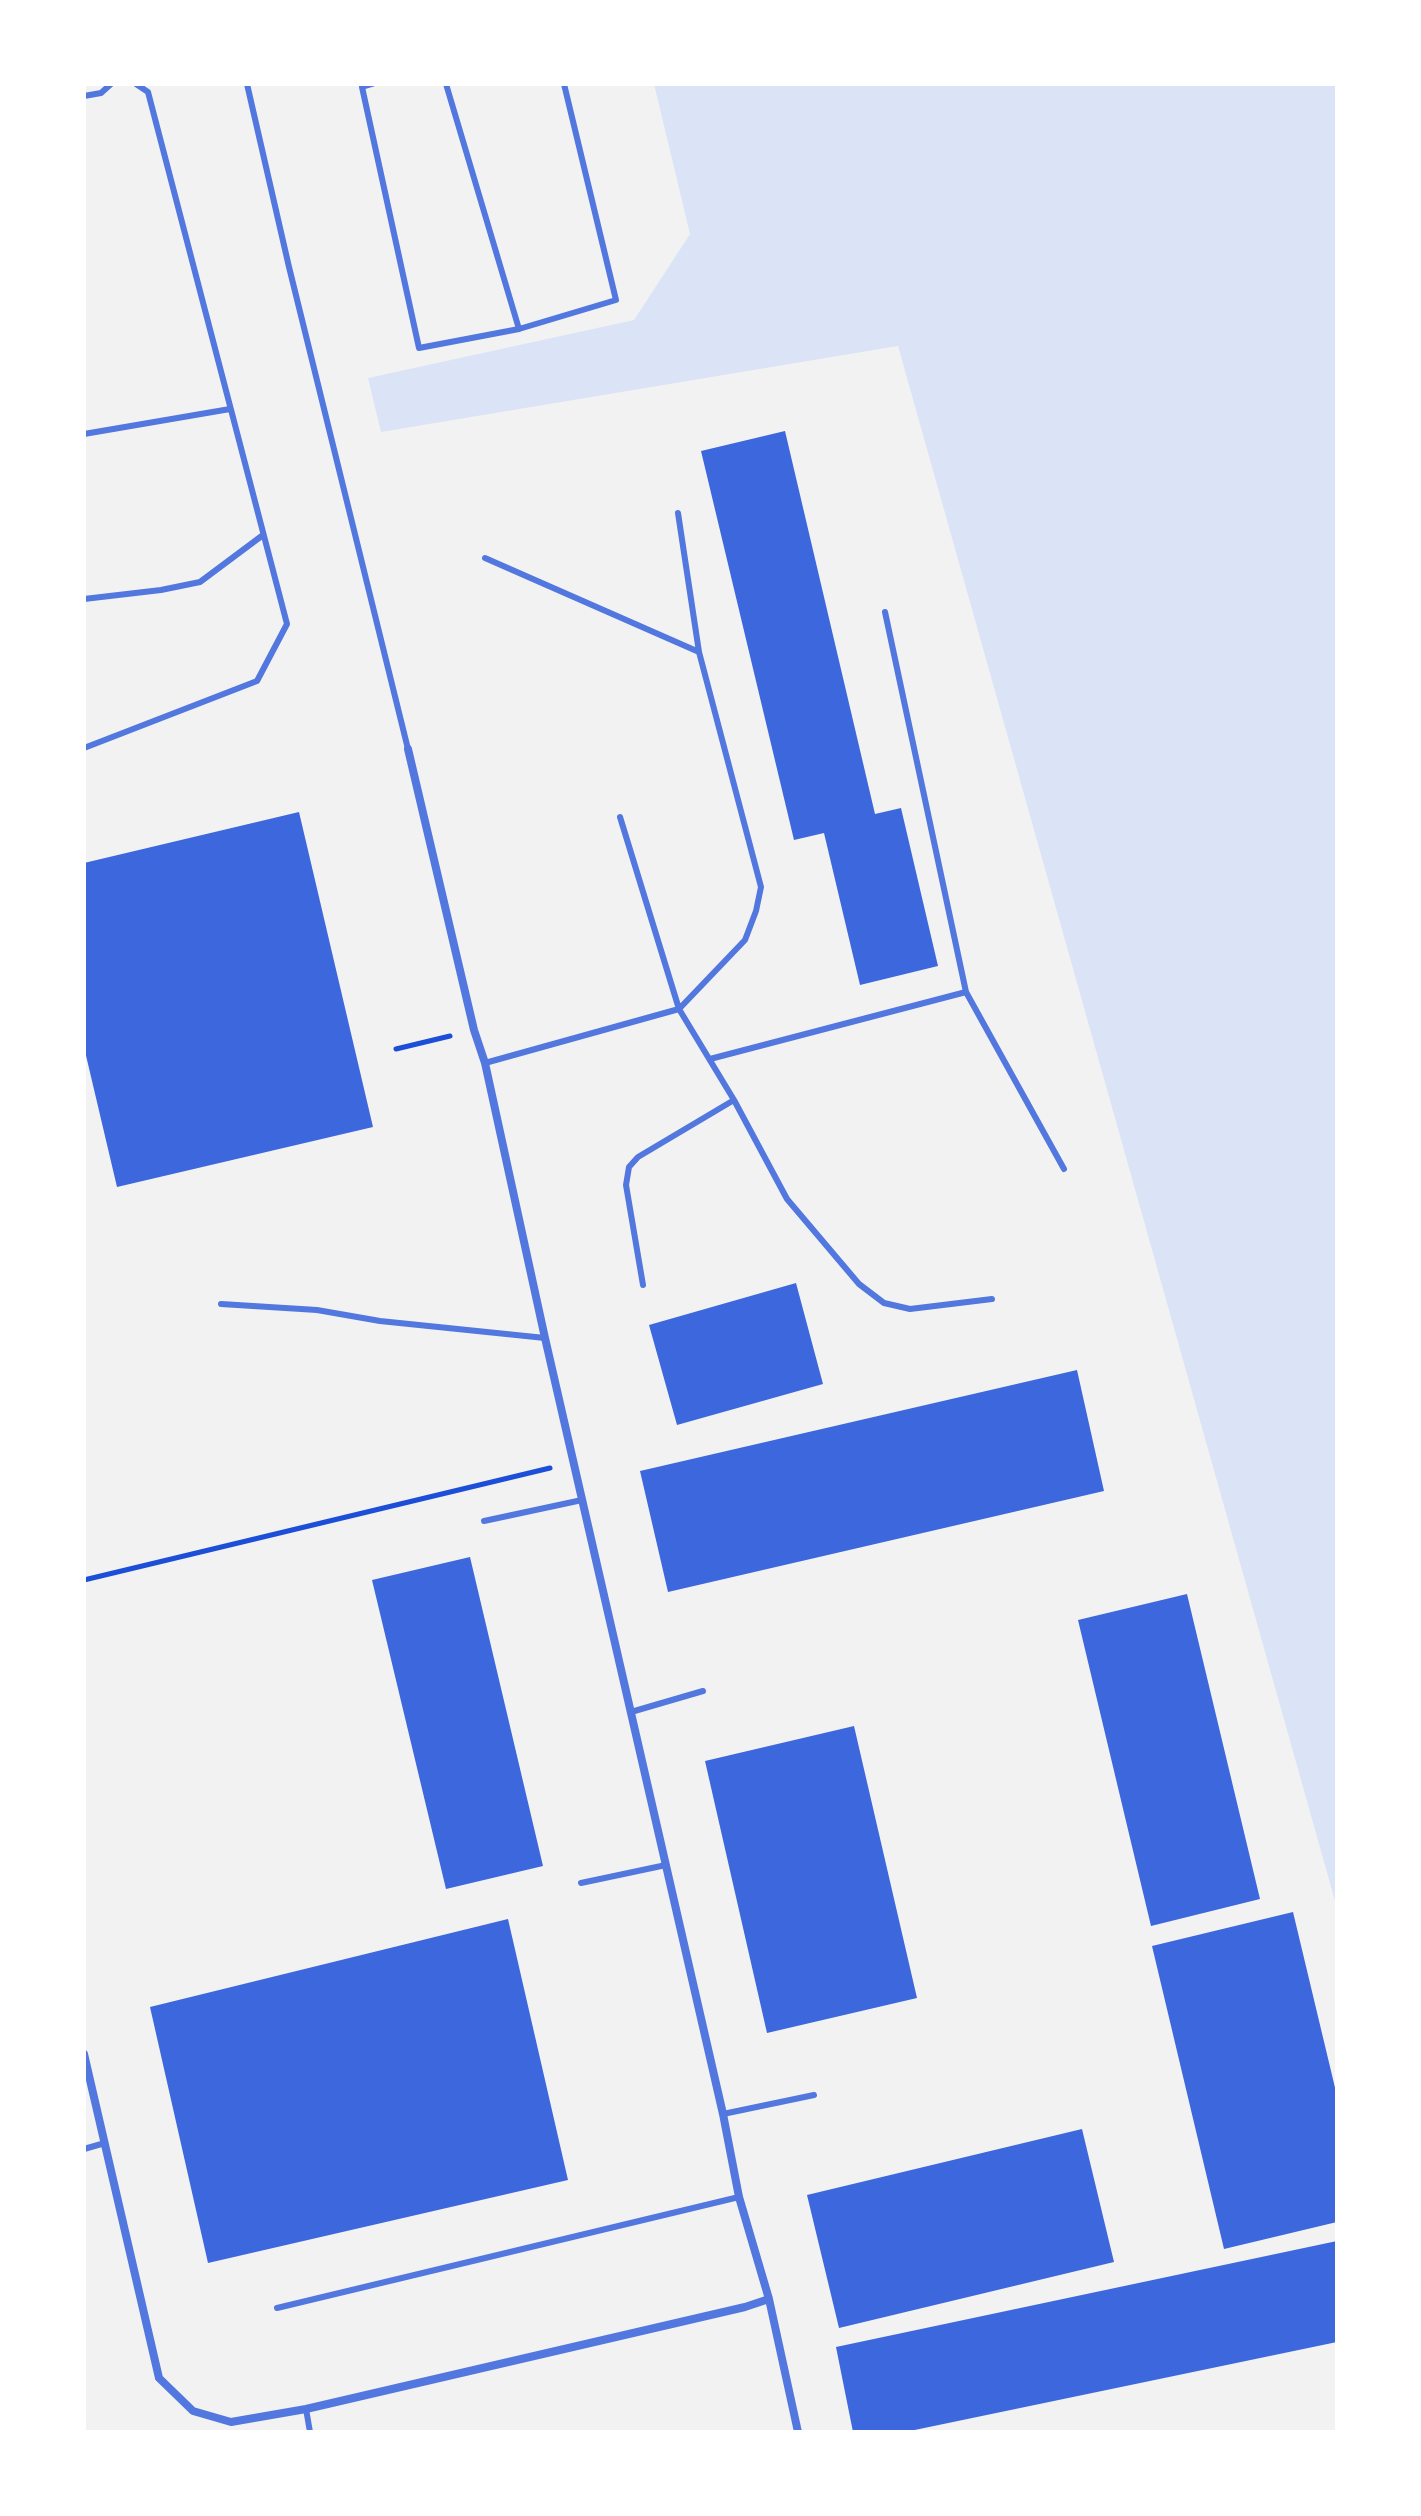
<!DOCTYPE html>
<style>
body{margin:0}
#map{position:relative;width:1421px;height:2516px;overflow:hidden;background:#f2f2f2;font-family:"Zilla Slab",serif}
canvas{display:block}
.frame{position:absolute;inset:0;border:86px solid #fff;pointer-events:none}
</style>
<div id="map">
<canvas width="1421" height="2516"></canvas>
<div class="frame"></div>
</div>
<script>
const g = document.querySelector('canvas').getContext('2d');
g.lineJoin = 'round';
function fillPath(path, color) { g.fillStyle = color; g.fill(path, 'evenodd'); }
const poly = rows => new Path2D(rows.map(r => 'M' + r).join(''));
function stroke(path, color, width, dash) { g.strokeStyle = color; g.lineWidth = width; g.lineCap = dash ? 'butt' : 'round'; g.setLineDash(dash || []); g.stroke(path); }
const green = poly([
 [654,84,1337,84,1337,1908,898,346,381,432,368,378,634,320,690,234]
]);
const building = poly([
 [785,431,875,814,901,808,938,966,860,985,824,833,794,840,701,451],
 [299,812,373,1127,117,1187,84,1047,84,863],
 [796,1283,823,1384,677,1425,649,1325],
 [1077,1370,1104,1491,668,1592,640,1471],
 [470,1557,543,1866,446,1889,372,1580],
 [1187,1594,1260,1899,1151,1926,1078,1620],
 [854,1726,917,1998,767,2033,705,1761],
 [1293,1912,1337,2096,1337,2222,1224,2249,1152,1946],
 [508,1919,568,2180,208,2263,150,2007],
 [1082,2129,1114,2262,839,2328,807,2195],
 [1337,2241,1337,2342,905,2432,853,2432,836,2347]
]);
const path = poly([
 [396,1049,450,1036],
 [84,1580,550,1468]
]);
const service = poly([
 [247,84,289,267,408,749],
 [372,84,362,87,419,348,519,329,616,300,564,84],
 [446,84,519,329],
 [84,96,101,93,111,84],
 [84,434,230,409],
 [678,513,699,652],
 [485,558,699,652,761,887,756,911,745,940,679,1009,485,1063],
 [84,599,161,590,200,582,263,535],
 [885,612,966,992,1064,1169],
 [84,748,257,681,287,624,148,92,136,84],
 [620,817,679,1009,734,1100,787,1199,859,1284,884,1303,910,1309,992,1299],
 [710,1059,966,992],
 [643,1285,626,1185,629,1167,638,1157,734,1100],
 [221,1304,317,1310,380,1321,545,1338],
 [484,1521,582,1500],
 [631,1712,703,1691],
 [581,1883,666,1865],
 [723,2114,814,2095],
 [84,2149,105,2143],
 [277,2308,739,2197],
 [306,2409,310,2432]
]);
const minor = poly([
 [408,749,474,1030,485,1063,545,1338,723,2114,739,2197,769,2299,798,2432],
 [84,2054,159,2378,193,2411,231,2422,306,2409,745,2307,769,2299]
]);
fillPath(green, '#dbe4f7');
fillPath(building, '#3d67dc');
stroke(path, '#1d4ed8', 5);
stroke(service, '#5277de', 6);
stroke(minor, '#5277de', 8);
</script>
